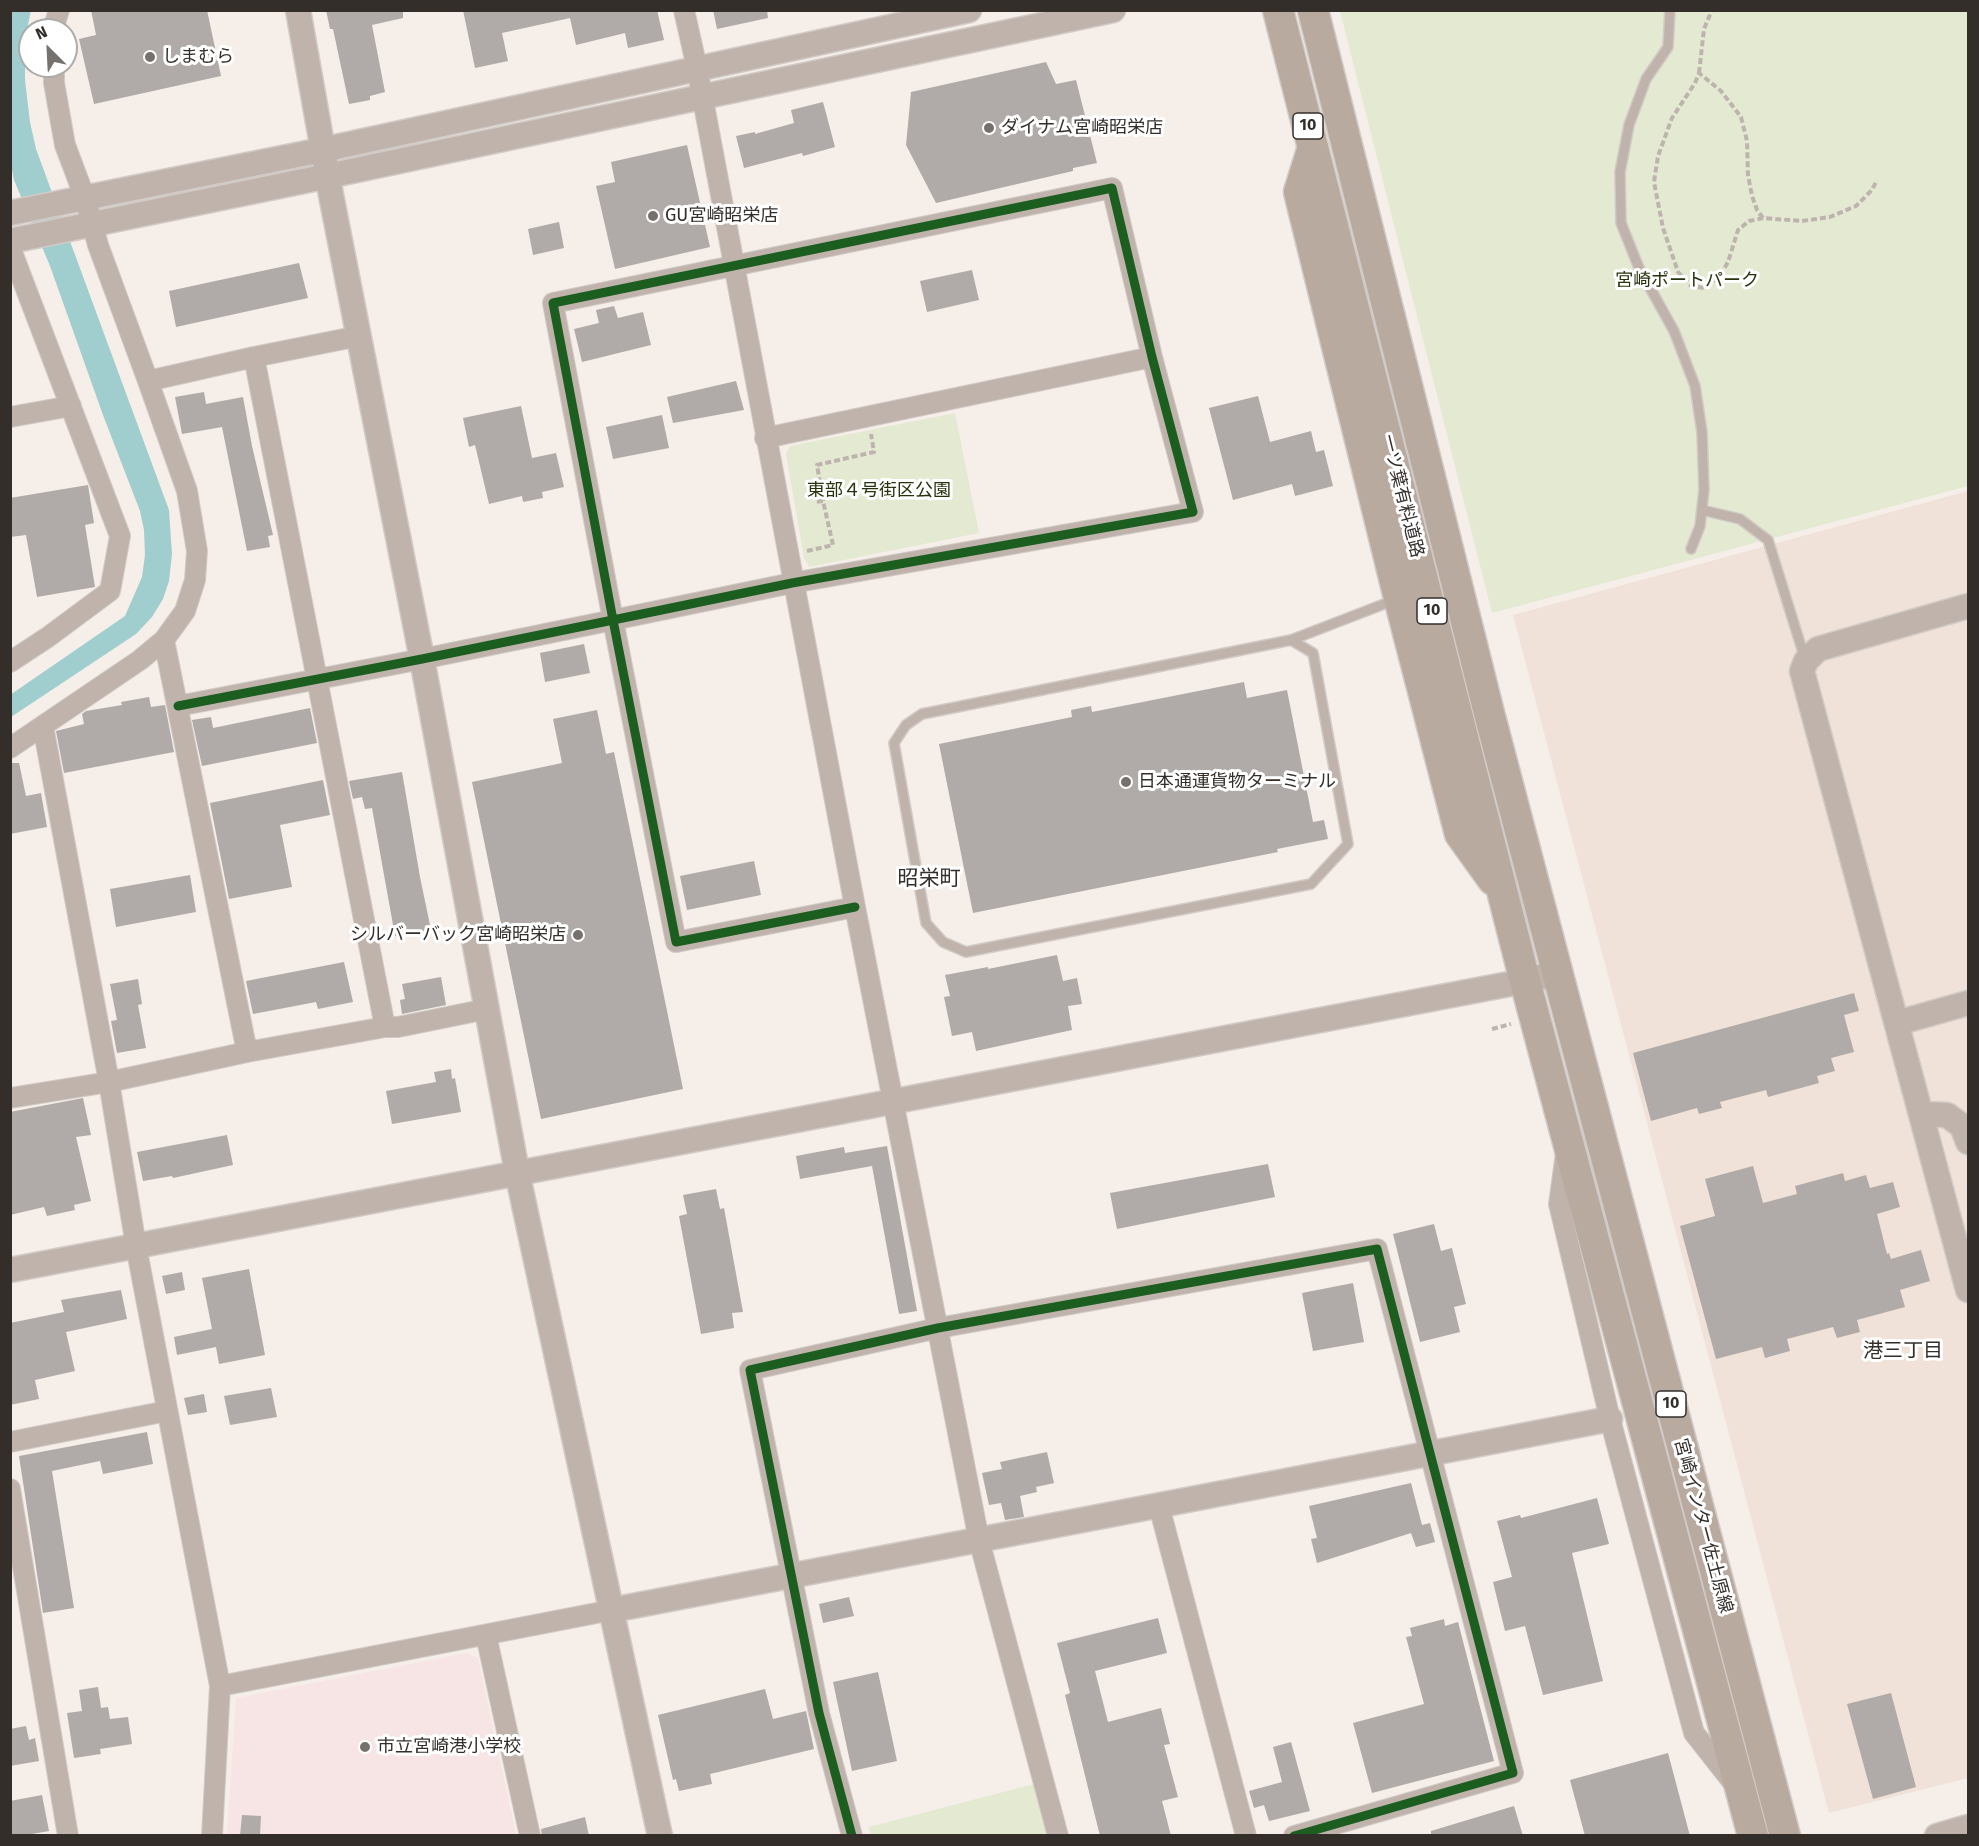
<!DOCTYPE html>
<meta charset="utf-8">
<style>
body{margin:0}
#map{position:relative;width:1979px;height:1846px;overflow:hidden;background:#f5eee9;font-family:"Fira Sans",sans-serif}
canvas{display:block}
.frame{position:absolute;inset:0;border:12px solid #332e2a;pointer-events:none}
.north{position:absolute;left:18px;top:18px;width:60px;height:60px;box-sizing:border-box;background:#fff;border:2px solid #adabaa;border-radius:50%;rotate:336deg;font-size:16px;font-weight:700;line-height:24px;text-align:center;color:#332e2a}
.north::after{content:'';display:block;margin:auto;width:21px;height:27px;background:#77716d;clip-path:polygon(50% 0,100% 100%,50% 72%,0 100%)}
</style>
<div id="map">
<canvas width="1979" height="1846"></canvas>
<div class="frame"></div>
<div class="north">N</div>
</div>
<script>
const g = document.querySelector('canvas').getContext('2d');
g.lineJoin = 'round';
function fillPath(path, color) { g.fillStyle = color; g.fill(path, 'evenodd'); }
const poly = rows => new Path2D(rows.map(r => 'M' + r).join(''));
function stroke(path, color, width, dash) { g.strokeStyle = color; g.lineWidth = width; g.lineCap = dash ? 'butt' : 'round'; g.setLineDash(dash || []); g.stroke(path); }
function drawText(font, color, halo, rows, align = 'center') {
  g.font = font + ' "Fira Sans","Noto Sans JP",sans-serif'; g.lineWidth = 6; g.setLineDash([]); g.textBaseline = 'middle'; g.strokeStyle = halo; g.fillStyle = color; for (const [text, x, y, turn = 0] of rows) {
    g.save(); g.translate(x, y); g.rotate((+turn || 0) * Math.PI / 180); g.textAlign = isNaN(turn) ? turn : align; if (halo) g.strokeText(text, 0, 0); g.fillText(text, 0, 0); g.restore();
  }
}
const built = poly([
 [1968,491,1968,1778,1829,1813,1513,615]
]);
const education = poly([
 [466,1653,478,1658,516,1835,260,1835,261,1817,242,1815,240,1835,227,1836,236,1698]
]);
const green = poly([
 [1340,11,1968,11,1968,486,1492,613],
 [955,413,979,533,809,567,804,558,786,454,790,446],
 [1034,1784,1048,1835,871,1836,869,1827]
]);
const water = poly([
 [31,10,25,40,25,80,30,122,36,149,169,510,172,554,169,581,163,599,152,617,136,634,11,717,10,695,125,616,142,577,145,555,144,530,140,511,103,415,50,266,14,180,11,165,11,11]
]);
const building = poly([
 [91,10,207,10,221,76,94,104,79,39,96,35],
 [326,10,403,10,403,18,372,25,385,92,370,96,370,100,349,104,333,29,330,29],
 [463,10,657,10,664,40,628,48,625,33,576,45,570,18,502,33,508,61,475,68],
 [713,10,767,10,768,18,717,29],
 [1046,62,1056,84,1076,80,1097,163,1073,168,1073,171,936,203,906,145,911,92],
 [823,102,835,147,803,156,802,153,744,168,736,136,755,132,755,134,794,123,791,110],
 [687,145,710,247,615,269,596,186,615,182,611,162],
 [559,222,564,248,533,255,528,229],
 [299,263,308,298,176,327,169,291],
 [972,270,979,300,927,312,920,281],
 [614,306,618,318,643,312,651,345,582,362,574,329,599,323,596,310],
 [736,381,744,410,673,423,667,397],
 [204,392,206,404,243,397,252,446,273,535,268,536,270,547,247,551,222,427,182,434,175,397],
 [1258,396,1270,442,1311,431,1316,452,1324,450,1333,486,1295,496,1292,484,1233,500,1209,408],
 [521,406,532,458,556,453,564,487,542,492,543,498,523,502,522,496,489,504,475,445,469,447,463,418],
 [662,415,669,448,613,459,606,427],
 [88,485,94,523,85,525,95,587,37,597,26,535,10,537,10,498],
 [584,644,590,673,545,682,540,653],
 [1244,682,1247,698,1287,690,1313,822,1324,820,1328,839,1277,849,1278,852,973,913,939,744,1072,717,1071,710,1091,706,1092,712],
 [149,697,151,707,165,705,174,752,64,773,56,731,84,724,82,714,86,711,122,705,121,702],
 [310,708,317,743,202,766,192,720,211,717,213,728],
 [597,710,606,754,614,752,683,1089,541,1119,472,782,562,763,553,719],
 [10,763,19,763,26,796,41,793,47,827,10,834],
 [402,772,420,877,431,930,395,936,372,808,365,809,362,797,353,799,349,781],
 [323,780,330,815,280,825,292,887,229,899,210,803],
 [754,861,761,895,687,910,680,876],
 [190,875,196,912,116,927,110,889],
 [1057,955,1063,981,1077,978,1082,1004,1068,1006,1072,1030,976,1051,972,1032,952,1036,944,997,950,996,945,975,988,967,988,969],
 [344,962,353,1002,318,1009,316,1002,253,1014,246,981],
 [441,977,446,1005,402,1014,400,1000,405,999,402,984],
 [138,979,142,1004,138,1005,146,1048,117,1053,111,1021,117,1020,110,984],
 [1854,993,1859,1011,1844,1015,1854,1052,1831,1058,1835,1071,1817,1076,1819,1083,1768,1097,1766,1090,1720,1102,1722,1108,1699,1114,1697,1108,1651,1121,1633,1053],
 [451,1069,452,1079,455,1078,461,1112,392,1124,386,1091,436,1082,434,1072],
 [83,1098,91,1135,76,1137,91,1201,74,1205,75,1210,47,1216,44,1207,10,1215,10,1112],
 [227,1135,233,1165,173,1178,172,1176,143,1181,137,1152],
 [887,1146,917,1311,899,1314,872,1166,800,1179,796,1156,844,1147,845,1153],
 [1268,1164,1275,1197,1117,1229,1110,1193],
 [1753,1166,1763,1203,1797,1194,1795,1186,1843,1173,1845,1181,1866,1175,1870,1188,1893,1182,1900,1207,1877,1214,1887,1254,1889,1253,1891,1259,1921,1250,1930,1281,1900,1290,1905,1307,1857,1320,1860,1332,1837,1338,1833,1327,1787,1339,1790,1351,1765,1358,1762,1347,1716,1359,1680,1226,1715,1216,1705,1179],
 [716,1189,720,1209,724,1208,743,1312,732,1313,734,1328,701,1334,679,1216,687,1214,683,1195],
 [1434,1224,1441,1251,1452,1248,1466,1304,1454,1307,1460,1332,1420,1342,1393,1234],
 [249,1269,265,1355,219,1364,216,1347,177,1355,174,1337,212,1329,202,1278],
 [182,1272,185,1290,166,1294,162,1276],
 [1353,1283,1364,1342,1313,1351,1302,1293],
 [121,1290,127,1319,66,1332,75,1371,35,1380,39,1399,10,1405,10,1323,64,1312,61,1300],
 [271,1388,277,1417,230,1425,224,1396],
 [204,1394,207,1412,188,1415,184,1398],
 [147,1432,153,1464,103,1474,100,1461,52,1471,74,1608,43,1613,19,1456],
 [1047,1452,1054,1483,1036,1487,1037,1492,1020,1496,1024,1517,1005,1520,1001,1503,989,1505,982,1473,1002,1469,1000,1462],
 [1411,1483,1422,1525,1430,1523,1435,1542,1416,1547,1411,1533,1317,1563,1311,1539,1317,1538,1309,1506],
 [1597,1498,1609,1544,1572,1553,1603,1681,1543,1695,1525,1626,1505,1631,1493,1582,1512,1577,1497,1521,1520,1515,1521,1518],
 [849,1597,854,1616,823,1623,819,1604],
 [1158,1618,1167,1653,1095,1671,1108,1722,1161,1708,1170,1744,1164,1745,1178,1797,1162,1801,1171,1836,1100,1836,1065,1695,1070,1693,1057,1643],
 [1444,1619,1445,1626,1458,1622,1494,1761,1372,1793,1353,1723,1424,1704,1406,1637,1412,1636,1410,1628],
 [878,1672,897,1761,852,1771,833,1682],
 [98,1687,101,1708,108,1707,110,1719,128,1717,132,1744,100,1749,101,1754,74,1758,67,1713,82,1711,79,1690],
 [765,1689,773,1719,806,1711,814,1749,710,1774,712,1784,679,1791,676,1779,673,1780,658,1715],
 [1891,1693,1916,1787,1873,1799,1847,1704],
 [26,1726,29,1740,35,1738,39,1761,10,1766,10,1729],
 [1291,1742,1310,1811,1269,1821,1264,1805,1254,1808,1249,1791,1282,1782,1273,1747],
 [1668,1753,1690,1836,1585,1836,1570,1780],
 [42,1795,49,1831,32,1834,32,1836,10,1836,10,1801],
 [1514,1806,1523,1836,1431,1836,1431,1831],
 [242,1815,261,1816,260,1836,240,1836],
 [585,1817,589,1836,542,1836,541,1829]
]);
const path = poly([
 [1699,73,1704,29,1712,10],
 [1763,218,1757,210,1752,196,1748,175,1747,141,1741,117,1721,91,1699,73,1695,83,1672,118,1658,156,1654,182,1663,228,1678,272,1691,286,1704,288,1719,278,1728,262,1738,230,1749,221,1763,218,1802,221,1830,217,1856,206,1872,190,1877,180],
 [823,501,817,465,874,452,871,434],
 [807,551,833,545,823,501,814,502],
 [1492,1029,1511,1024]
]);
const service = poly([
 [1670,10,1668,47,1646,79,1629,125,1620,172,1621,223,1639,268,1674,331,1695,386,1702,432,1704,490,1700,526,1691,549],
 [1702,510,1740,519,1768,540,1805,659],
 [1291,640,1313,653,1348,844,1311,884,966,952,943,942,926,923,894,743,906,725,922,714,1291,640,1397,599]
]);
const minor = poly([
 [684,10,697,68,855,907,979,1540,1058,1836],
 [53,30,59,10],
 [54,66,54,83,65,145,85,198,98,245,148,381,254,357,385,1027],
 [10,247,120,536,110,591,48,637,10,662],
 [254,357,359,336],
 [10,417,71,406],
 [765,438,1152,357],
 [164,640,247,1052],
 [178,706,422,659,613,620,792,583,1193,512,1152,357,1112,188,553,303,613,620,676,942,855,907],
 [43,726,109,1082,136,1246,220,1686,212,1836],
 [10,748,140,660,164,640,185,611,195,580,197,551,187,491,148,381],
 [10,1098,109,1082,247,1052,385,1027,398,1027,487,1009],
 [1566,1153,1559,1204,1610,1419,1694,1733,1735,1785],
 [10,1442,167,1411],
 [10,1489,68,1836],
 [1159,1506,1246,1836],
 [486,1635,530,1836],
 [220,1686,612,1610],
 [852,1836,819,1713,750,1370,938,1328,1377,1249,1513,1773,1294,1836]
]);
const tertiary = poly([
 [298,10,331,195,422,659,517,1172,660,1836],
 [10,213,322,150,969,10],
 [10,241,328,176,1113,10],
 [1968,606,1818,649,1806,661,1802,671,1968,1290],
 [1897,1023,1968,1003],
 [1921,1114,1947,1115,1962,1126,1968,1142],
 [10,1270,1525,981,1557,973],
 [612,1610,1610,1419],
 [1937,1836,1968,1827]
]);
const primary = poly([
 [1278,10,1525,981,1753,1836],
 [1313,10,1489,713,1785,1836],
 [1313,147,1299,192,1399,598,1460,834,1493,880]
]);
const cycleway = poly([
 [178,706,422,659,613,620,792,583,1193,512,1152,357,1112,188,553,303,613,620,676,942,855,907],
 [852,1836,819,1713,750,1370,938,1328,1377,1249,1513,1773,1294,1836]
]);
const markers = [
 [150,57,6,"#77716d"],
 [989,128,6,"#77716d"],
 [653,216,6,"#77716d"],
 [1126,782,6,"#77716d"],
 [578,935,6,"#77716d"],
 [365,1747,6,"#77716d"]
];
const shields = [
 [1308,126,30],
 [1432,611,30],
 [1671,1404,30]
];
const shieldNames = [
 ["10",1308,126],
 ["10",1432,611],
 ["10",1671,1404]
];
const poiNames = [
 ["しまむら",162,57],
 ["ダイナム宮崎昭栄店",1001,128],
 ["GU宮崎昭栄店",665,216],
 ["日本通運貨物ターミナル",1138,782],
 ["シルバーバック宮崎昭栄店",566,935,"right"],
 ["市立宮崎港小学校",377,1747]
];
const parkNames = [
 ["宮崎ポートパーク",1687,281],
 ["東部４号街区公園",879,491]
];
const streetNames = [
 ["一ツ葉有料道路",1402,496,76],
 ["宮崎インター佐土原線",1703,1526,75]
];
const neighbourhoodNames = [
 ["港三丁目",1903,1351]
];
const quarterNames = [
 ["昭栄町",929,879]
];
fillPath(built, '#f0e2d8');
fillPath(education, '#f7e5e6');
fillPath(green, '#e4e9d2');
fillPath(water, '#a0cece');
fillPath(building, '#b0aba8');
stroke(service, '#d1cbc7', 12);
stroke(minor, '#d1cbc7', 22);
stroke(tertiary, '#d1cbc7', 27);
stroke(primary, '#d1cbc7', 33);
stroke(path, '#beb4ae', 4, [6, 3]);
stroke(service, '#c0b3ac', 9);
stroke(minor, '#c0b3ac', 20);
stroke(tertiary, '#c0b3ac', 24);
stroke(primary, '#b9aaa0', 30);
stroke(cycleway, '#1b5e20', 9);
for (const [x, y, r, color] of markers) { const dot = new Path2D(); dot.arc(x, y, r, 0, 2 * Math.PI); g.fillStyle = color; g.fill(dot); stroke(dot, '#fff', 2); }
for (const [x, y, w] of shields) { const box = new Path2D(); box.roundRect(x - w / 2, y - 13, w, 26, 4.5); g.fillStyle = '#fff'; g.fill(box); stroke(box, '#332e2a', 1.5); }
drawText('bold 16px', '#332e2a', null, shieldNames);
drawText('18px', '#332e2a', '#fff', poiNames, 'left');
drawText('18px', '#27320d', '#fff', parkNames);
drawText('18px', '#332e2a', '#fff', streetNames);
drawText('20px', '#332e2a', '#fff', neighbourhoodNames);
drawText('21px', '#332e2a', '#fff', quarterNames);
</script>
